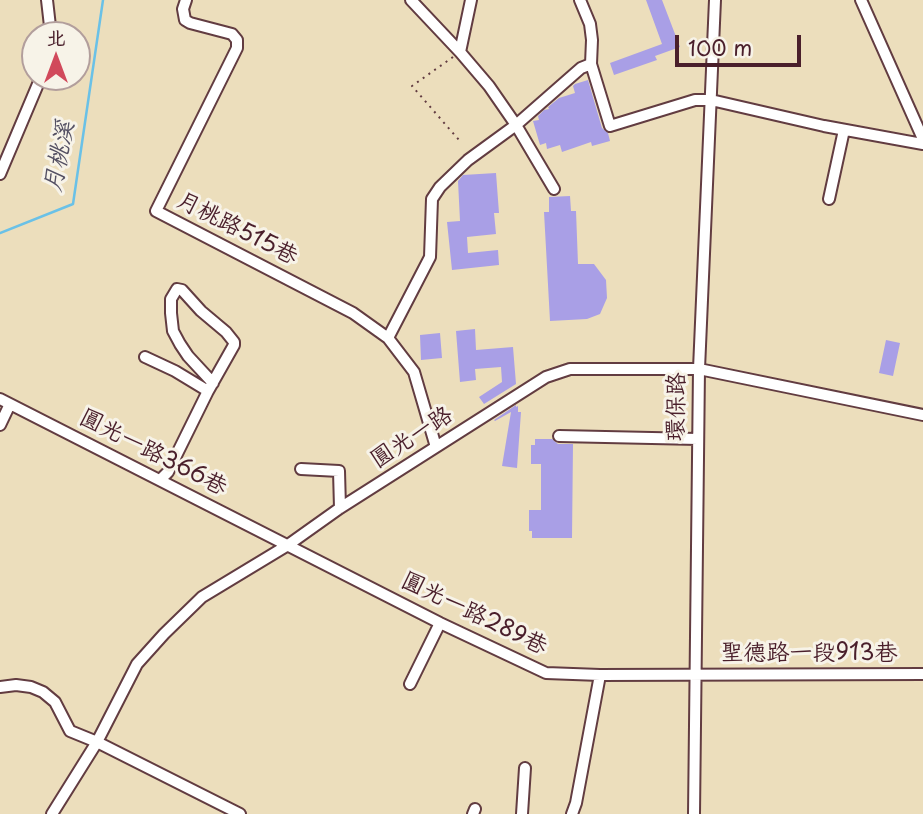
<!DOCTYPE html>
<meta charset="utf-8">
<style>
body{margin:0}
#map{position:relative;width:923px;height:814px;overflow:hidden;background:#ecdebc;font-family:"Playpen Sans","LXGW WenKai TC",sans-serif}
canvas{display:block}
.north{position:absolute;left:21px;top:21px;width:70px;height:70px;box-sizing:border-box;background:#f7f3e8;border:2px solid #b29e9c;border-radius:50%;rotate:0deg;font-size:19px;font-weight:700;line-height:28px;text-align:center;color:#4a1f2b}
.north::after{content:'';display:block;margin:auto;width:24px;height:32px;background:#d1495b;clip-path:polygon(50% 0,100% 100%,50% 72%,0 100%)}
.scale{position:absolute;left:675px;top:35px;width:126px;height:32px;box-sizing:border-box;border:4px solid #4a1f2b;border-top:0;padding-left:9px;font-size:21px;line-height:24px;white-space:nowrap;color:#4a1f2b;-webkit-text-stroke:5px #f7f3e8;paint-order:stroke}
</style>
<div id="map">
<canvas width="923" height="814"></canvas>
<div class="north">北</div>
<div class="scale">100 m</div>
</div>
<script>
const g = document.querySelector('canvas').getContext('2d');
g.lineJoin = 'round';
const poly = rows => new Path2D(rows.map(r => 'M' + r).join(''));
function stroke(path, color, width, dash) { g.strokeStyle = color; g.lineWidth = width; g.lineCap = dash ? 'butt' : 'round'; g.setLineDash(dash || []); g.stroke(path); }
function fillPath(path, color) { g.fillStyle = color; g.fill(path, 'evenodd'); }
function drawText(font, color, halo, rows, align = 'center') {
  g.font = font + ' "Playpen Sans","LXGW WenKai TC",sans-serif'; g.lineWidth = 6; g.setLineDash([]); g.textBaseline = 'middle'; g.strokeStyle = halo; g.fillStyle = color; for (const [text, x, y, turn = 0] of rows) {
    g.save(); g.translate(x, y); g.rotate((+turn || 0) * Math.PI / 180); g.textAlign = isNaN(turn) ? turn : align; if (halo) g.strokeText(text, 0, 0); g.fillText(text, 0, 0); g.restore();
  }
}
const stream = poly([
 [0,233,73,204,103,0]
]);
const building = poly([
 [646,0,662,0,680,47,655,56,657,60,614,75,610,63,662,44],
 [588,80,602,128,608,133,610,141,592,146,591,142,562,152,560,145,547,149,546,143,540,145,533,121,539,120,538,116,544,110,549,109,548,107,559,98,575,93,573,86,575,84],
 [496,173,499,213,494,213,496,234,467,237,468,253,498,250,499,265,452,270,447,222,460,221,458,181,463,175],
 [570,196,571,211,576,211,578,264,594,264,606,280,607,298,600,314,587,319,550,321,544,212,549,212,549,197],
 [475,329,476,350,513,347,516,384,484,404,479,397,502,382,501,367,475,369,476,380,460,382,456,331],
 [440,333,442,358,421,360,420,335],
 [886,340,900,343,893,376,879,373],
 [516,405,516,407,518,406,518,412,521,412,517,468,502,466,511,412,495,421,494,420],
 [535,439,552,439,558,444,573,444,572,538,532,538,532,531,529,531,529,510,541,510,541,464,531,464,531,445,535,445]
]);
const path = poly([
 [453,57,412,86,459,140]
]);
const minor = poly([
 [47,0,51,35],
 [186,0,183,9,185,20,190,23,232,34,237,40,237,48,156,211,353,313,388,338,414,372,436,447],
 [411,0,460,52,489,86,516,125,554,189],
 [580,0,590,24,592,40,591,64,610,126,695,100,711,100,824,126,923,144],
 [861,0,923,139],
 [460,52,471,0],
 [0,174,41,77],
 [829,199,844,130],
 [388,338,430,257,432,199,440,187,468,160,516,125,581,68,591,64],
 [145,357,175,371,208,391],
 [0,399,440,623,546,673,600,675,923,674],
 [0,425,10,404],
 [559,436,698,439],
 [301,469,339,471,340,508],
 [160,480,168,472,208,391,234,345,234,342,226,332,201,311,182,290,177,289,171,299,171,313,173,331,180,344,188,356,213,383],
 [410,684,440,623],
 [0,687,16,685,31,687,43,692,55,702,70,731,97,742,240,814],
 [52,814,97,742,137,664,164,634,202,597,288,545,340,508,546,377,570,369,699,369,923,415],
 [473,814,475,809],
 [522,814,525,768],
 [572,814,576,803,600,675],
 [694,814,699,369,715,0]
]);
const streetNames = [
 ["月桃路515巷",237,229,27],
 ["環保路",677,407,-89],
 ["圓光一路",412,438,-33],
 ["圓光一路366巷",153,453,27],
 ["圓光一路289巷",474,614,26],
 ["聖德路一段913巷",809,654]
];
const waterNames = [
 ["月桃溪",60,157,-79]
];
stroke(stream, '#6ac1e7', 2.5);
fillPath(building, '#a99fe6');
stroke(minor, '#623c41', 14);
stroke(path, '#623c41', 2, [2, 5]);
stroke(minor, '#fff', 10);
drawText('23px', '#4a1f2b', '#f7f3e8', streetNames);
drawText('italic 24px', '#545063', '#f7f3e8', waterNames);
</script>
